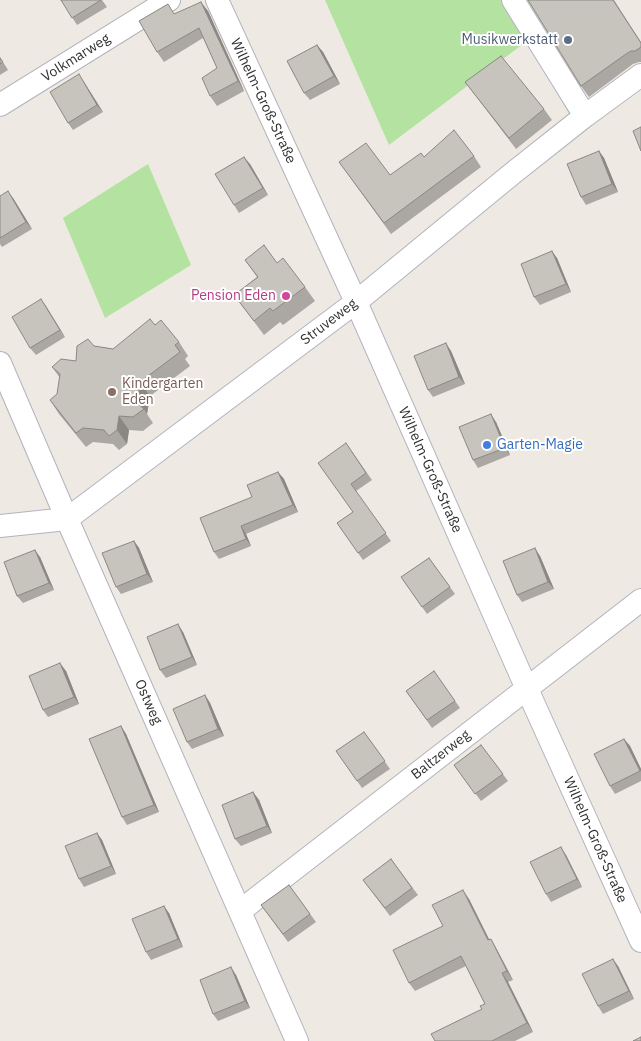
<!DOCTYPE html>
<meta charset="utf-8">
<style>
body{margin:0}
canvas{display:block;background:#eee9e2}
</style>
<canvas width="641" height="1041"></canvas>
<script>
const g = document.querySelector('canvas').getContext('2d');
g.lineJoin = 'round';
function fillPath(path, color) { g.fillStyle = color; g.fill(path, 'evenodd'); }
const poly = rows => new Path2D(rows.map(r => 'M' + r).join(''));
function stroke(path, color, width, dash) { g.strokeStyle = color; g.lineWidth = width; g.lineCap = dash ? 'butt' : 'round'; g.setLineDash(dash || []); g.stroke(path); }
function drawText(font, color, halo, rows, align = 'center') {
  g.font = font + ' "IBM Plex Sans",sans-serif'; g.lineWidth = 4; g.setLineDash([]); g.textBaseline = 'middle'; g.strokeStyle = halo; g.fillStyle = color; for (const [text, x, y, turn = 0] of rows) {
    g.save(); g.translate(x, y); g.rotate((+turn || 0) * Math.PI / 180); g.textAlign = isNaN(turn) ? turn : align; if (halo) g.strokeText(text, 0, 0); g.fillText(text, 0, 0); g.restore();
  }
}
const green = poly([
 [325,0,527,0,540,21,536,23,588,105,571,117,527,41,389,145],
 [148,164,191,265,105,318,63,218]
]);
const minor = poly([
 [217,0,356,302,527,689,641,941],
 [513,0,585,116],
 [0,105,169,0],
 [0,363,67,519,297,1041],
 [0,526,67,519,356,302,513,173,585,116,641,75],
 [240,911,641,600]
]);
const wall = poly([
 [61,0,102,0,107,7,77,25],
 [528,0,614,0,641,42,641,62,639,62,633,64,589,97,581,86],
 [208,11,244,91,217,106,210,96,217,68,203,38,164,62,157,52,175,14],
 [317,45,323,52,340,84,310,100,304,93],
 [0,57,8,70,0,75],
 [84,82,103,112,73,130,68,123],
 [465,82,544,109,552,120,516,149],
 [599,151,604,158,618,192,586,205,581,197],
 [474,156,481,167,391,234,339,162,390,175,424,157],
 [250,164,268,195,239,213,234,205],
 [0,196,13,198,32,229,2,247,0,244],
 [557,258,571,292,540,305,534,297],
 [245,260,277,263,305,287,315,301,283,325,280,322,264,335,234,295,257,277],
 [41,299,65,337,36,355,30,348],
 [155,325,179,342,188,356,185,359,190,366,150,396,147,414,153,423,143,431,129,430,127,444,119,450,113,444,93,442,86,447,59,414,50,400,57,394,60,378,52,367,76,361,94,346,113,349],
 [451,351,465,384,433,397,428,390],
 [496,422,510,455,478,468,473,460],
 [346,443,372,480,356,491,391,541,363,560,337,523,353,512],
 [278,472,284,479,298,512,246,534,251,546,219,559,214,552,252,497],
 [134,541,139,548,153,582,121,594,116,587],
 [540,556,554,589,522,602,517,595],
 [40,557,54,590,23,603,17,596],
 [429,558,455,594,427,614,401,577],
 [183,632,197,665,166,678,160,670],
 [66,671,79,704,48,717,43,710],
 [434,671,460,708,432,728,406,691],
 [205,695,210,703,224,736,192,749,187,742],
 [121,726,126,734,159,812,127,825,122,817],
 [364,732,390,769,362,788,336,751],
 [624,739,630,746,641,769,641,781,615,794,610,786],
 [481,745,508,781,481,801,454,765],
 [253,792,259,800,272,833,241,846,235,839],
 [97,833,102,840,116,874,84,887,79,879],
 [566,855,582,887,551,902,546,894],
 [391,859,418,895,390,916,363,880],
 [289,885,316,922,288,942,261,905],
 [469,899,489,940,491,939,496,948,513,980,508,982,533,1032,515,1041,435,1041,482,1009,485,1004,466,966,415,991,409,983,443,926],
 [169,913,183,947,151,960,146,952],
 [618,966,634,999,603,1014,598,1006],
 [236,975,250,1008,218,1021,213,1014]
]);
const shadedWall = poly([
 [201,2,208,11,244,91,238,81],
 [317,45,323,52,340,84,334,76],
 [79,74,84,82,103,112,97,105],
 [599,151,604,158,618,192,612,184],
 [244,157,250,164,268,195,263,188],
 [8,191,13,198,32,229,26,222],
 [552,251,557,258,571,292,566,284],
 [41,299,46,306,65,337,60,330],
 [446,343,451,351,465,384,459,377],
 [140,382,150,396,147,414,144,409,137,403],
 [491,414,496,422,510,455,505,448],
 [119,416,129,430,127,444,117,430],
 [278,472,284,479,298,512,293,505],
 [241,526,246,534,251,546,246,539],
 [134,541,139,548,153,582,147,574],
 [535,548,540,556,554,589,548,582],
 [35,550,40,557,54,590,49,583],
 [178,624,183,632,197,665,192,657],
 [60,663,66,671,79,704,74,697],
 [205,695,210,703,224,736,218,729],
 [121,726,126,734,159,812,154,805],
 [624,739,630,746,641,769,641,772],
 [253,792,259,800,272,833,267,826],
 [97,833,102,840,116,874,111,866],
 [561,847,566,855,582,887,577,879],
 [463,890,469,899,494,949,488,940],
 [164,906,169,913,183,947,178,939],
 [491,939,496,948,513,980,507,971],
 [613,959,618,966,634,999,629,991],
 [231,967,236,975,250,1008,245,1001],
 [502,973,508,982,533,1032,527,1023]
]);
const building = poly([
 [61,0,101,0,72,18,61,0],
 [528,0,613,0,641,43,641,47,635,51,631,51,626,54,581,86,528,0],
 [201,2,238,81,210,96,202,78,217,68,199,28,157,52,139,21,168,4,174,14,201,2],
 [317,45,334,76,304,93,287,61,317,45],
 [501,56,544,109,509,138,465,82,501,56],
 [0,58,3,62,0,64,0,58],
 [79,74,97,105,68,123,50,92,79,74],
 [641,127,641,151,633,131,641,127],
 [454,130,474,156,384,223,339,162,366,143,390,175,421,153,424,157,454,130],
 [599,151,612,184,581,197,567,164,599,151],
 [244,157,263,188,234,205,215,174,244,157],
 [8,191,26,222,0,238,0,196,8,191],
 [264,245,277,263,283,258,305,287,273,311,270,308,254,321,234,295,258,277,245,260,264,245],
 [552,251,566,284,534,297,521,264,552,251],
 [41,299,60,330,30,348,12,317,41,299],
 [150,319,155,325,161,320,179,342,175,345,180,352,140,382,137,403,144,409,133,417,119,416,117,430,109,436,104,430,83,428,76,433,50,400,57,394,60,374,52,367,61,359,76,361,77,346,88,339,94,346,113,349,150,319],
 [446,343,459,377,428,390,414,356,446,343],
 [491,414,505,448,473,460,459,427,491,414],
 [346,443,366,473,351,484,386,533,358,553,337,523,353,512,318,463,346,443],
 [278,472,293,505,241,526,246,539,214,552,200,518,252,497,247,485,278,472],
 [134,541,147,574,116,587,102,553,134,541],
 [535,548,548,582,517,595,503,561,535,548],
 [35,550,49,583,17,596,4,562,35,550],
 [429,558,450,587,422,607,401,577,429,558],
 [178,624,192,657,160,670,147,637,178,624],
 [60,663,74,697,43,710,29,676,60,663],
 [434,671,455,701,427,720,406,691,434,671],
 [205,695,218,729,187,742,173,709,205,695],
 [121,726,154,805,122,817,89,739,121,726],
 [364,732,385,761,357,781,336,751,364,732],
 [624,739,640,771,610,786,594,754,624,739],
 [481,745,503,774,475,794,454,765,481,745],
 [253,792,267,826,235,839,222,805,253,792],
 [97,833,111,866,79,879,65,846,97,833],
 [561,847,577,879,546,894,530,862,561,847],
 [391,859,412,888,385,908,363,880,391,859],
 [289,885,310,914,283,934,261,905,289,885],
 [463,890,488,940,491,939,507,971,502,973,527,1023,492,1041,435,1041,431,1034,482,1009,480,1006,485,1004,461,956,409,983,393,950,443,926,432,905,463,890],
 [164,906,178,939,146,952,132,919,164,906],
 [613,959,629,991,598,1006,582,974,613,959],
 [231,967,245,1001,213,1014,200,980,231,967],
 [641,1037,641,1041,633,1041,641,1037]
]);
const markers = [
 [568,40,5,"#5c6f8a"],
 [286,296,5,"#d1479c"],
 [112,392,5,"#8d6e63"],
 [487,445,5,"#3f7fe0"]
];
const serviceNames = [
 ["Musikwerkstatt",558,40]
];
const streetNames = [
 ["Volkmarweg",76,58,-32],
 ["Wilhelm-Groß-Straße",263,101,65],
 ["Struveweg",329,322,-37],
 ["Wilhelm-Groß-Straße",430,470,66],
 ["Ostweg",148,702,66],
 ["Baltzerweg",441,755,-38],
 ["Wilhelm-Groß-Straße",595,840,66]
];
const hotelNames = [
 ["Pension Eden",276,296]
];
const educationNames = [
 ["Kindergarten",122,384],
 ["Eden",122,400]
];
const shopNames = [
 ["Garten-Magie",497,445]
];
fillPath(green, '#b4e2a1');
stroke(minor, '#b2b3bd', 24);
stroke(minor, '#fff', 22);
fillPath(wall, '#aba8a3');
fillPath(shadedWall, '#8b8884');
fillPath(building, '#c7c3bd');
stroke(building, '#8b8884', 1);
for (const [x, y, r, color] of markers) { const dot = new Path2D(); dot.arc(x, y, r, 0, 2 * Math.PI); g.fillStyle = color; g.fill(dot); stroke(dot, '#fff', 2); }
drawText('14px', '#4e5e75', '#fff', serviceNames, 'right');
drawText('14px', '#2e2e2e', '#fff', streetNames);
drawText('14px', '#b23c85', '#fff', hotelNames, 'right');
drawText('14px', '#785e54', '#fff', educationNames, 'left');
drawText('14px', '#366cbe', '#fff', shopNames, 'left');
</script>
